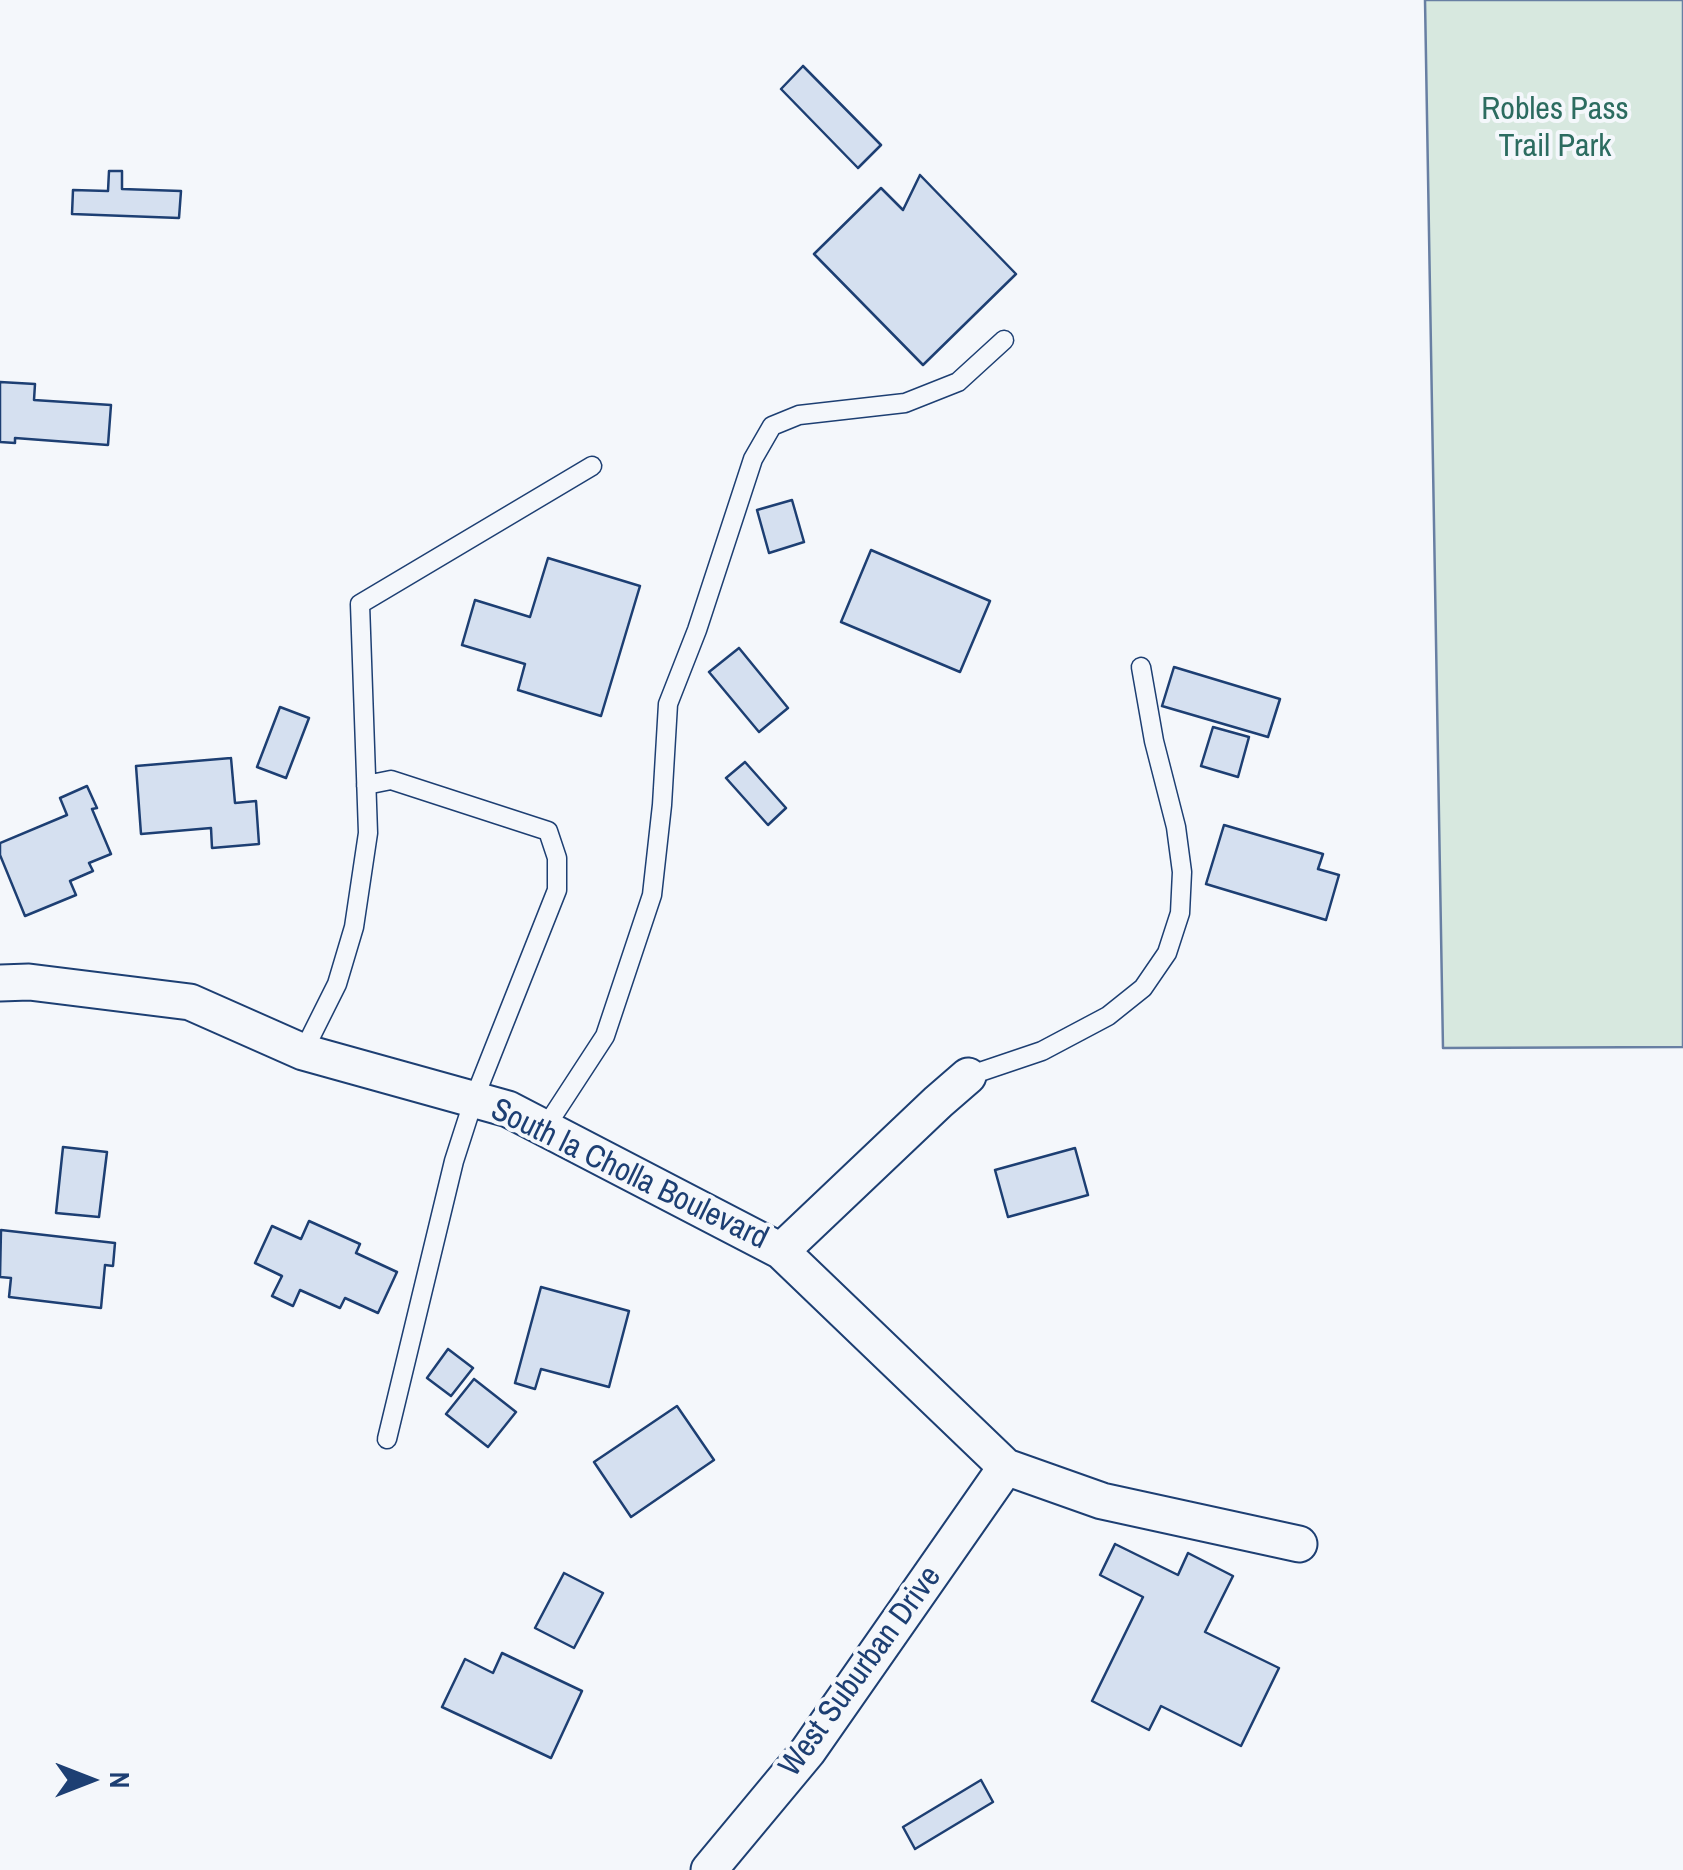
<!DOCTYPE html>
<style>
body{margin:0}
#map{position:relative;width:1683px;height:1870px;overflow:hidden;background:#f4f7fb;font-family:"Archivo Narrow",sans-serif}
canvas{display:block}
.north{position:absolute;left:40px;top:1730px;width:100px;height:100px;-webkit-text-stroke:8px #f4f7fb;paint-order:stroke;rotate:90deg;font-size:28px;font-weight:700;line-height:40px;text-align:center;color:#1d3f73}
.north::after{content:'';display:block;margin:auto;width:35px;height:45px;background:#1d3f73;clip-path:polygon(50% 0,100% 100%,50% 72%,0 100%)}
</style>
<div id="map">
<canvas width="1683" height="1870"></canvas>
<div class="north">N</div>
</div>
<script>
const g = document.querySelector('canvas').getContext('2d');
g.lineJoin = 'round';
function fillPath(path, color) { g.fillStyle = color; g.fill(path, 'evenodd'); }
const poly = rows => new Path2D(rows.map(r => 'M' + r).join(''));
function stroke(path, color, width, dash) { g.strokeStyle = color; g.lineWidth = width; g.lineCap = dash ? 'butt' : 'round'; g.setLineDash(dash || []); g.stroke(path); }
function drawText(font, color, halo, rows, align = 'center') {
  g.font = font + ' "Archivo Narrow",sans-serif'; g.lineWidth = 8; g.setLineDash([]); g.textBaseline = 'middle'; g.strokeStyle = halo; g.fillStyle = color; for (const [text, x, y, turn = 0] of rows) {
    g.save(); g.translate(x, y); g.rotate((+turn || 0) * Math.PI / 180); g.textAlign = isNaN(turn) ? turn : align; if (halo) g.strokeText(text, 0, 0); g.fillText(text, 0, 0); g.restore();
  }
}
const green = poly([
 [1425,0,1683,0,1683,1047,1443,1048,1425,0]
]);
const building = poly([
 [803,66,881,145,858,168,781,89,803,66],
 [109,171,122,171,122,189,181,191,179,218,72,214,73,190,108,191,109,171],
 [920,175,1016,274,923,365,814,254,881,188,903,210,920,175],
 [0,382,35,384,34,400,111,405,108,445,15,438,15,443,0,442,0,382],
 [792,500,804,542,769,553,757,510,792,500],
 [871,550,990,601,960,672,841,622,871,550],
 [548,558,640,586,601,716,518,690,525,664,462,645,475,600,530,617,548,558],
 [739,648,788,708,759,732,709,672,739,648],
 [1174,667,1280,699,1268,737,1162,706,1174,667],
 [280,707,309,718,286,778,257,767,280,707],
 [1213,727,1249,737,1238,777,1201,766,1213,727],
 [231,758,235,803,256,801,259,844,212,848,211,828,141,834,136,766,231,758],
 [745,762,786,808,768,825,726,778,745,762],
 [87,786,97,808,92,809,111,854,89,863,93,871,70,881,76,895,25,916,0,855,0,843,67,815,60,798,87,786],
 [1224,825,1323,854,1318,869,1339,875,1326,920,1206,884,1224,825],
 [63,1147,107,1152,99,1217,56,1213,63,1147],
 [1075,1148,1088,1195,1008,1217,995,1170,1075,1148],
 [309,1221,360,1244,356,1253,397,1272,378,1313,345,1298,340,1308,300,1290,293,1306,272,1296,282,1276,255,1263,272,1226,301,1239,309,1221],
 [1,1230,115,1243,113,1266,105,1265,101,1308,9,1297,11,1278,0,1277,1,1230],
 [541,1287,629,1311,609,1387,541,1369,535,1389,515,1383,541,1287],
 [448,1349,473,1368,451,1396,427,1378,448,1349],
 [474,1379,516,1412,488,1447,446,1414,474,1379],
 [677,1406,714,1460,631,1517,594,1462,677,1406],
 [1115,1544,1178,1575,1188,1553,1233,1576,1205,1632,1279,1668,1241,1746,1161,1706,1149,1730,1092,1701,1143,1597,1100,1575,1115,1544],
 [564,1573,603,1593,574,1648,535,1628,564,1573],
 [502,1653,582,1691,551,1758,442,1707,465,1659,493,1673,502,1653],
 [981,1780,993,1802,915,1849,903,1827,981,1780]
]);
const service = poly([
 [366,785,391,780,548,831,557,858,557,890,474,1099,454,1161,387,1439],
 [303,1052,337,984,354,927,368,833,360,604,592,466],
 [968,1076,1042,1051,1108,1016,1143,988,1167,953,1180,913,1182,872,1176,827,1154,741,1141,667],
 [545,1128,605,1036,652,895,662,805,668,704,697,630,753,459,772,426,799,415,905,403,958,382,1004,340]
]);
const minor = poly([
 [0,983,29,982,190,1002,303,1052,508,1109,781,1251,1006,1467,1102,1501,1299,1544],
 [781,1251,938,1102,968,1076],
 [709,1870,808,1751,1006,1467]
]);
const parkNames = [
 ["Robles Pass",1555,110],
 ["Trail Park",1555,147]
];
const streetNames = [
 ["South la Cholla Boulevard",629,1175,26],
 ["West Suburban Drive",861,1672,-54]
];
fillPath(green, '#d7e8df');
stroke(green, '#687fa3', 2.5);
fillPath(building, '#d5e0f0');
stroke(building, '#1d3f73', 2.5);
stroke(service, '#1d3f73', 21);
stroke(minor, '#1d3f73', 39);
stroke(service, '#f4f7fb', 18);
stroke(minor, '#f4f7fb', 35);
drawText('32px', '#2c6c60', '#f4f7fb', parkNames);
drawText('32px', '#1d3f73', '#f4f7fb', streetNames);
</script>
